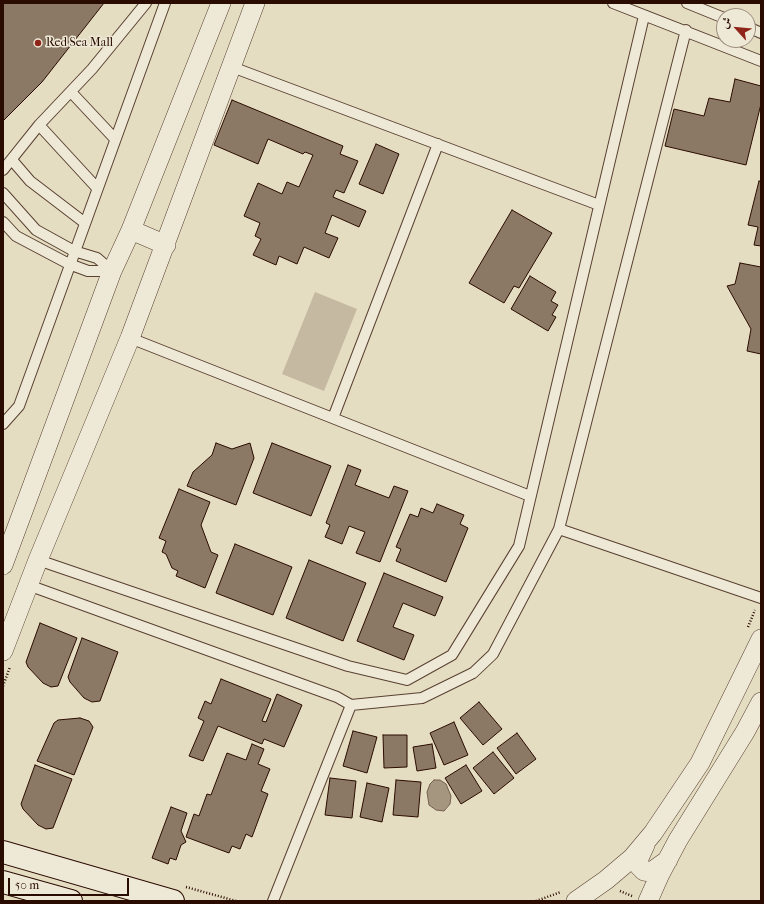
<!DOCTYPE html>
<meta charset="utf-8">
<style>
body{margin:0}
#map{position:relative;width:764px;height:904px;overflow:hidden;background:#e5ddc2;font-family:"IM FELL French Canon",Amiri,serif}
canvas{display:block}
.frame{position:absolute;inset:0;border:4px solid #2a0b00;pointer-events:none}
.north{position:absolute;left:716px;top:8px;width:40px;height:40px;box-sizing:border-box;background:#eee9d7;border:1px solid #a09081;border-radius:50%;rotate:297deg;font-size:11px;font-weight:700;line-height:16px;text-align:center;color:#2a0b00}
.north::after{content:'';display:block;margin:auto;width:14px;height:18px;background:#8f2418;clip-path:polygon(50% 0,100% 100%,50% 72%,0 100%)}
.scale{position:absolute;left:8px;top:878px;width:121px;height:18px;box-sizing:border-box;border:2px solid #2a0b00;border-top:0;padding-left:5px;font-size:12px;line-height:14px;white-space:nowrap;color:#2a0b00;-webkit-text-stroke:3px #eee9d7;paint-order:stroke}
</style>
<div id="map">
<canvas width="764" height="904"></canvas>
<div class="frame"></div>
<div class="north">ش</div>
<div class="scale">50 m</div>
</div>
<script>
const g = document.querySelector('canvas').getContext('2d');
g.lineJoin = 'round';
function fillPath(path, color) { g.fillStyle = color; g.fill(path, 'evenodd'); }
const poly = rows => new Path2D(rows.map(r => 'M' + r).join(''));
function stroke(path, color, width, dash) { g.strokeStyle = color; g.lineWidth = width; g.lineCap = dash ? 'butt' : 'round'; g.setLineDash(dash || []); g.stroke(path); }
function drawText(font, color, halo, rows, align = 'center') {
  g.font = font + ' "IM FELL French Canon",serif'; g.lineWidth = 3; g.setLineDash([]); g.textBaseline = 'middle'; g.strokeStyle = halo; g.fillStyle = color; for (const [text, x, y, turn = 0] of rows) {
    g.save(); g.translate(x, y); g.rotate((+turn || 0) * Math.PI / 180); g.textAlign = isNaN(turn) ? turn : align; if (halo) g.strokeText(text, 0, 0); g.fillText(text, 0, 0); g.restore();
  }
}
const green = poly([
 [315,292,357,309,324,391,282,374]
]);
const water = poly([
 [434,780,440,780,446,784,451,796,450,804,444,811,436,810,429,805,427,792,430,784,434,780]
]);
const building = poly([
 [3,3,104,3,42,82,3,121,3,3],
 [735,79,761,86,761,104,746,165,665,146,674,109,704,116,709,98,730,102,735,79],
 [232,100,343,146,340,154,358,161,344,193,336,190,333,197,366,211,359,227,332,215,325,233,338,238,329,258,304,247,297,264,279,256,276,265,253,255,261,239,255,236,260,223,244,216,258,183,282,194,287,182,299,187,313,155,305,152,303,154,268,139,258,164,214,145,232,100],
 [376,144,399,154,383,194,359,184,376,144],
 [759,181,761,182,761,246,754,245,758,227,748,225,759,181],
 [512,210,552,233,519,288,514,286,504,303,469,283,512,210],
 [740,263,761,267,761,354,747,351,751,329,727,286,735,284,740,263],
 [530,276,556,292,551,301,558,305,552,315,556,317,548,331,511,309,530,276],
 [216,443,232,449,250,443,254,458,236,505,187,486,193,472,212,455,216,443],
 [272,443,331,466,311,516,253,493,272,443],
 [348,465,361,470,355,485,389,498,394,486,408,491,380,562,356,553,365,532,349,526,342,544,325,537,330,525,326,523,348,465],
 [179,489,210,502,201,525,211,552,218,555,205,588,176,576,178,571,172,568,166,554,162,552,166,541,159,538,179,489],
 [437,504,464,515,460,524,468,528,446,582,396,561,401,549,396,547,410,514,418,517,421,508,433,513,437,504],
 [235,544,292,567,273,615,216,593,235,544],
 [309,560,366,583,343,641,286,618,309,560],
 [384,573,443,597,435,616,403,603,393,627,414,635,404,660,357,641,384,573],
 [40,623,77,638,58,686,51,687,43,683,28,667,26,662,40,623],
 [82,638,118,652,100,701,92,702,84,698,70,682,68,677,82,638],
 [221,679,271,699,262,721,266,722,277,694,302,705,284,747,264,739,262,744,218,726,203,761,189,756,204,721,198,718,205,701,211,704,221,679],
 [479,702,502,729,483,745,460,718,479,702],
 [80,718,89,721,93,727,74,775,37,761,54,723,58,720,80,718],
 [454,722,468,755,444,765,430,733,454,722],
 [353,731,377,737,367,773,343,766,353,731],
 [517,733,536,759,516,774,497,748,517,733],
 [383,735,407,735,407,767,384,768,383,735],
 [252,744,264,749,258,764,270,769,261,791,268,794,252,837,246,834,240,849,232,846,229,853,186,837,194,814,199,816,207,794,211,795,227,753,246,760,252,744],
 [432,744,436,768,417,771,413,747,432,744],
 [493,752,514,778,494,794,473,768,493,752],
 [35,765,72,779,53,828,46,829,38,825,23,809,21,804,35,765],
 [466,765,482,791,461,804,445,778,466,765],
 [330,778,356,781,352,818,325,815,330,778],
 [396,780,421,782,418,817,393,815,396,780],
 [367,783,389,788,382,822,360,817,367,783],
 [171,807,187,813,181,831,186,842,181,845,176,860,170,858,168,864,152,858,171,807]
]);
const path = poly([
 [748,627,755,610],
 [3,686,10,667],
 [186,887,236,901],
 [620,891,632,896],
 [536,901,561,892]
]);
const service = poly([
 [613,3,761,61],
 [687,3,724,18],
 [748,27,761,33],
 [232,67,599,205],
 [71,92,115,139],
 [39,125,97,188],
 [12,160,30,181,85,223],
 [3,170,39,125,92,69,146,3],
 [3,193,36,230,74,251,97,258,112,271],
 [3,222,16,236,69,264,88,271,112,271],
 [130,338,530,496],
 [333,418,438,144],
 [3,424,19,406,165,3],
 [559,529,761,598],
 [38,560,348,666,407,680,452,655,519,546,644,16],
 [28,585,337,697,351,705,422,698,473,673,493,654,559,529,686,30],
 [273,901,351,705]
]);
const minor = poly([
 [131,230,166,245],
 [3,565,112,271,131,230,221,3],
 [3,651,38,560,130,338,255,3],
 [645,845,639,858,639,866,644,871,651,872,668,860],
 [576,901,606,880,632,858,653,833,700,763,761,639],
 [648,901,660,874,678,840,745,732,761,702]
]);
const secondary = poly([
 [3,852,173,901],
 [3,882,71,901]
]);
const markers = [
 [38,43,4,"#8f2418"]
];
const poiNames = [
 ["Red Sea Mall",46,43]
];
fillPath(green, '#c5b9a1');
fillPath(water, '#a59680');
stroke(water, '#745e4d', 1);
fillPath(building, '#8b7865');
stroke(building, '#2a0b00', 1);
stroke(service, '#594030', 12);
stroke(minor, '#594030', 20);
stroke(secondary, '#2a0b00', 24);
stroke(path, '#2a0b00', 2.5, [1, 2]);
stroke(service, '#eee9d7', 10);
stroke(minor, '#eee9d7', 19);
stroke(secondary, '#eee9d7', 22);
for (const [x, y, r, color] of markers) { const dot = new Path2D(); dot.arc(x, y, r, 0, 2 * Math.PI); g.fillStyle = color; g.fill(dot); stroke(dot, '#eee9d7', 1.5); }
drawText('12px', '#2a0b00', '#eee9d7', poiNames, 'left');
</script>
